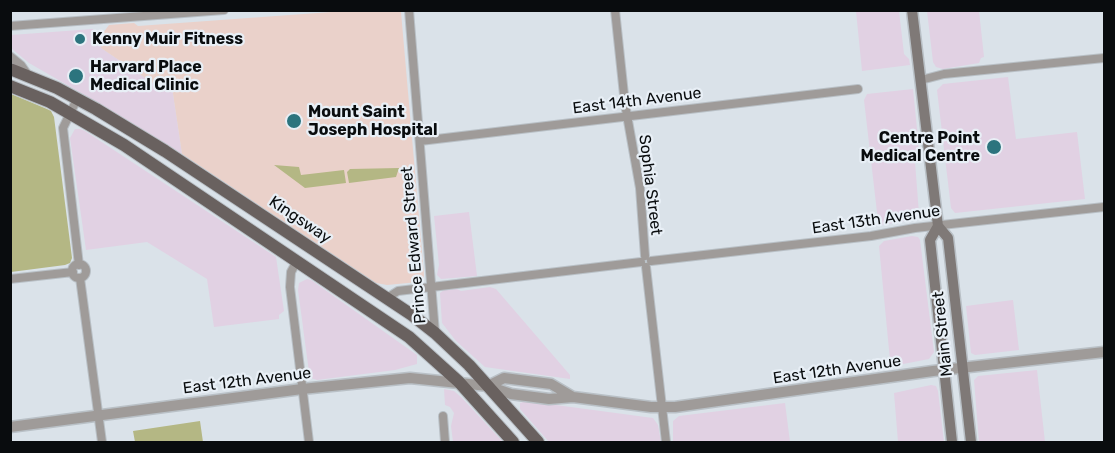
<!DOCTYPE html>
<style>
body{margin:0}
#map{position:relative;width:1115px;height:453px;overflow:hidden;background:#dae2e9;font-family:Rubik,sans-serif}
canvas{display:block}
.frame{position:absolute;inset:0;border:12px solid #090c0e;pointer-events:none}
</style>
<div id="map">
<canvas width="1115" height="453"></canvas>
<div class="frame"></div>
</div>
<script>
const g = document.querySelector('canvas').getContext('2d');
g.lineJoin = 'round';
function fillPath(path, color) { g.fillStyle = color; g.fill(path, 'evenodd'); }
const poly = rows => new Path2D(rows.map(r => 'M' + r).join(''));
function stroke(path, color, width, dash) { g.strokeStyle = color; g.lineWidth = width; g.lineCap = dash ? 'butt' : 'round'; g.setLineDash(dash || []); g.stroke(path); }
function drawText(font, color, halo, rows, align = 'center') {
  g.font = font + ' Rubik,sans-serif'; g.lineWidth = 4.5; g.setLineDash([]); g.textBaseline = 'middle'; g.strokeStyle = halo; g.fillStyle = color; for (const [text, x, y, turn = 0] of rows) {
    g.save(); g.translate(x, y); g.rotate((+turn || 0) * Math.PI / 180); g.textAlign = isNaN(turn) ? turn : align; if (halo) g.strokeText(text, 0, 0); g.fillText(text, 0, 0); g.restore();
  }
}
const commercial = poly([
 [856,11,899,11,904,54,909,59,910,65,862,71],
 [927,11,979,11,984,57,981,58,979,63,943,69,936,67,933,62],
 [93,29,95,33,99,33,101,48,144,77,172,87,182,154,95,101,29,63,11,48,11,35],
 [1008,77,1016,139,1077,132,1085,199,955,213,951,208,937,90,943,84],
 [913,89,919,149,915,162,919,214,912,220,881,225,878,221,864,100,867,94],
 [75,129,80,129,85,131,276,257,284,311,279,315,279,319,214,327,207,279,147,242,86,250,70,138],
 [469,212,477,276,441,279,437,275,439,265,434,216],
 [912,236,918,237,920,240,934,352,929,359,898,365,890,360,879,246,884,241],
 [307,279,311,280,417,355,417,364,395,370,317,380,311,378,309,372,298,290,299,283],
 [490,287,496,289,570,375,570,379,485,367,456,341,442,323,440,293,444,290,457,289,461,291],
 [1013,300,1019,350,975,355,971,353,966,306],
 [1037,370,1045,442,979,442,974,380,978,376],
 [931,385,936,386,938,391,944,442,898,442,894,393],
 [444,389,454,391,461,397,503,442,453,442,451,426,454,413,450,407,445,405],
 [526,401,653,418,658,425,661,442,549,442,520,409,520,403],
 [785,403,790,442,673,442,673,421,679,416]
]);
const medical = poly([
 [345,11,401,12,424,275,423,279,418,282,387,285,376,283,182,154,172,87,160,88,101,48,99,33,103,33,109,25,134,23,138,26]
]);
const green = poly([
 [11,94,47,109,51,111,54,117,72,258,70,263,65,265,11,272],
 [274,165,299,167,301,175,344,170,346,183,305,188],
 [399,168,396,177,349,183,347,172,350,169],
 [200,421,203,442,135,442,133,431]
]);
const minor = poly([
 [409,10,435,333],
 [615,10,625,104,640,188,645,256],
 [10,26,224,10],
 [10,56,21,65,28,75],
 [921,80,944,74,1104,58],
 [77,99,63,128,79,265],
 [420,141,858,89],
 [297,261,291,272,290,287,309,442],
 [651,261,871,236,915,228,1104,207],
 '72 271a7 7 0 1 1 14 0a7 7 0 1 1-14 0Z',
 [646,267,666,442],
 [80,278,102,442],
 [10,279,73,272],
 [387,298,398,291,641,262],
 [443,416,445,442]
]);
const tertiary = poly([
 [488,386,504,378,551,384,573,397],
 [10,427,302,389,410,378,488,386,511,394,549,399,573,397,651,407,675,407,933,371,1104,352]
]);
const secondary = poly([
 [912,10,938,226,948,238,971,442],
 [938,226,930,240,952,442]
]);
const primary = poly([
 [10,69,57,88,96,109,165,151,412,315,435,333,469,365,538,442],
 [10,86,50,102,124,145,409,337,459,382,513,442]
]);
const markers = [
 [80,39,6,"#2c747e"],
 [76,76,8,"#2c747e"],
 [294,121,8,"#2c747e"],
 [994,147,8,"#2c747e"]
];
const poiNames = [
 ["Kenny Muir Fitness",92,39],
 ["Harvard Place",90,67],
 ["Medical Clinic",90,85],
 ["Mount Saint",308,112],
 ["Joseph Hospital",308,130],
 ["Centre Point",980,138,"right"],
 ["Medical Centre",980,156,"right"]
];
const streetNames = [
 ["East 14th Avenue",637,101,-7],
 ["Sophia Street",650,185,83],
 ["Kingsway",300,220,34],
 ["East 13th Avenue",876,220,-8],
 ["Prince Edward Street",414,245,-95],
 ["Main Street",943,334,-96],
 ["East 12th Avenue",837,370,-8],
 ["East 12th Avenue",247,381,-7]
];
fillPath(commercial, '#e1d1e3');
fillPath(medical, '#ead1ca');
fillPath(green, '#b4b784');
stroke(minor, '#b9c0c6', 10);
stroke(tertiary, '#b9c0c6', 13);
stroke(secondary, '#b9c0c6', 13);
stroke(primary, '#b9c0c6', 14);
stroke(minor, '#9f9b99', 8);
stroke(tertiary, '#9f9b99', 10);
stroke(secondary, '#7f7977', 10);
stroke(primary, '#69615f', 12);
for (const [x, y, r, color] of markers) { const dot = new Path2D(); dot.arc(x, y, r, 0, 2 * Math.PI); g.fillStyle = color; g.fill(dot); stroke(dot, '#e8eff6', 2); }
drawText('bold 16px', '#090c0e', '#e8eff6', poiNames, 'left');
drawText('16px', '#090c0e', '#e8eff6', streetNames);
</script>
